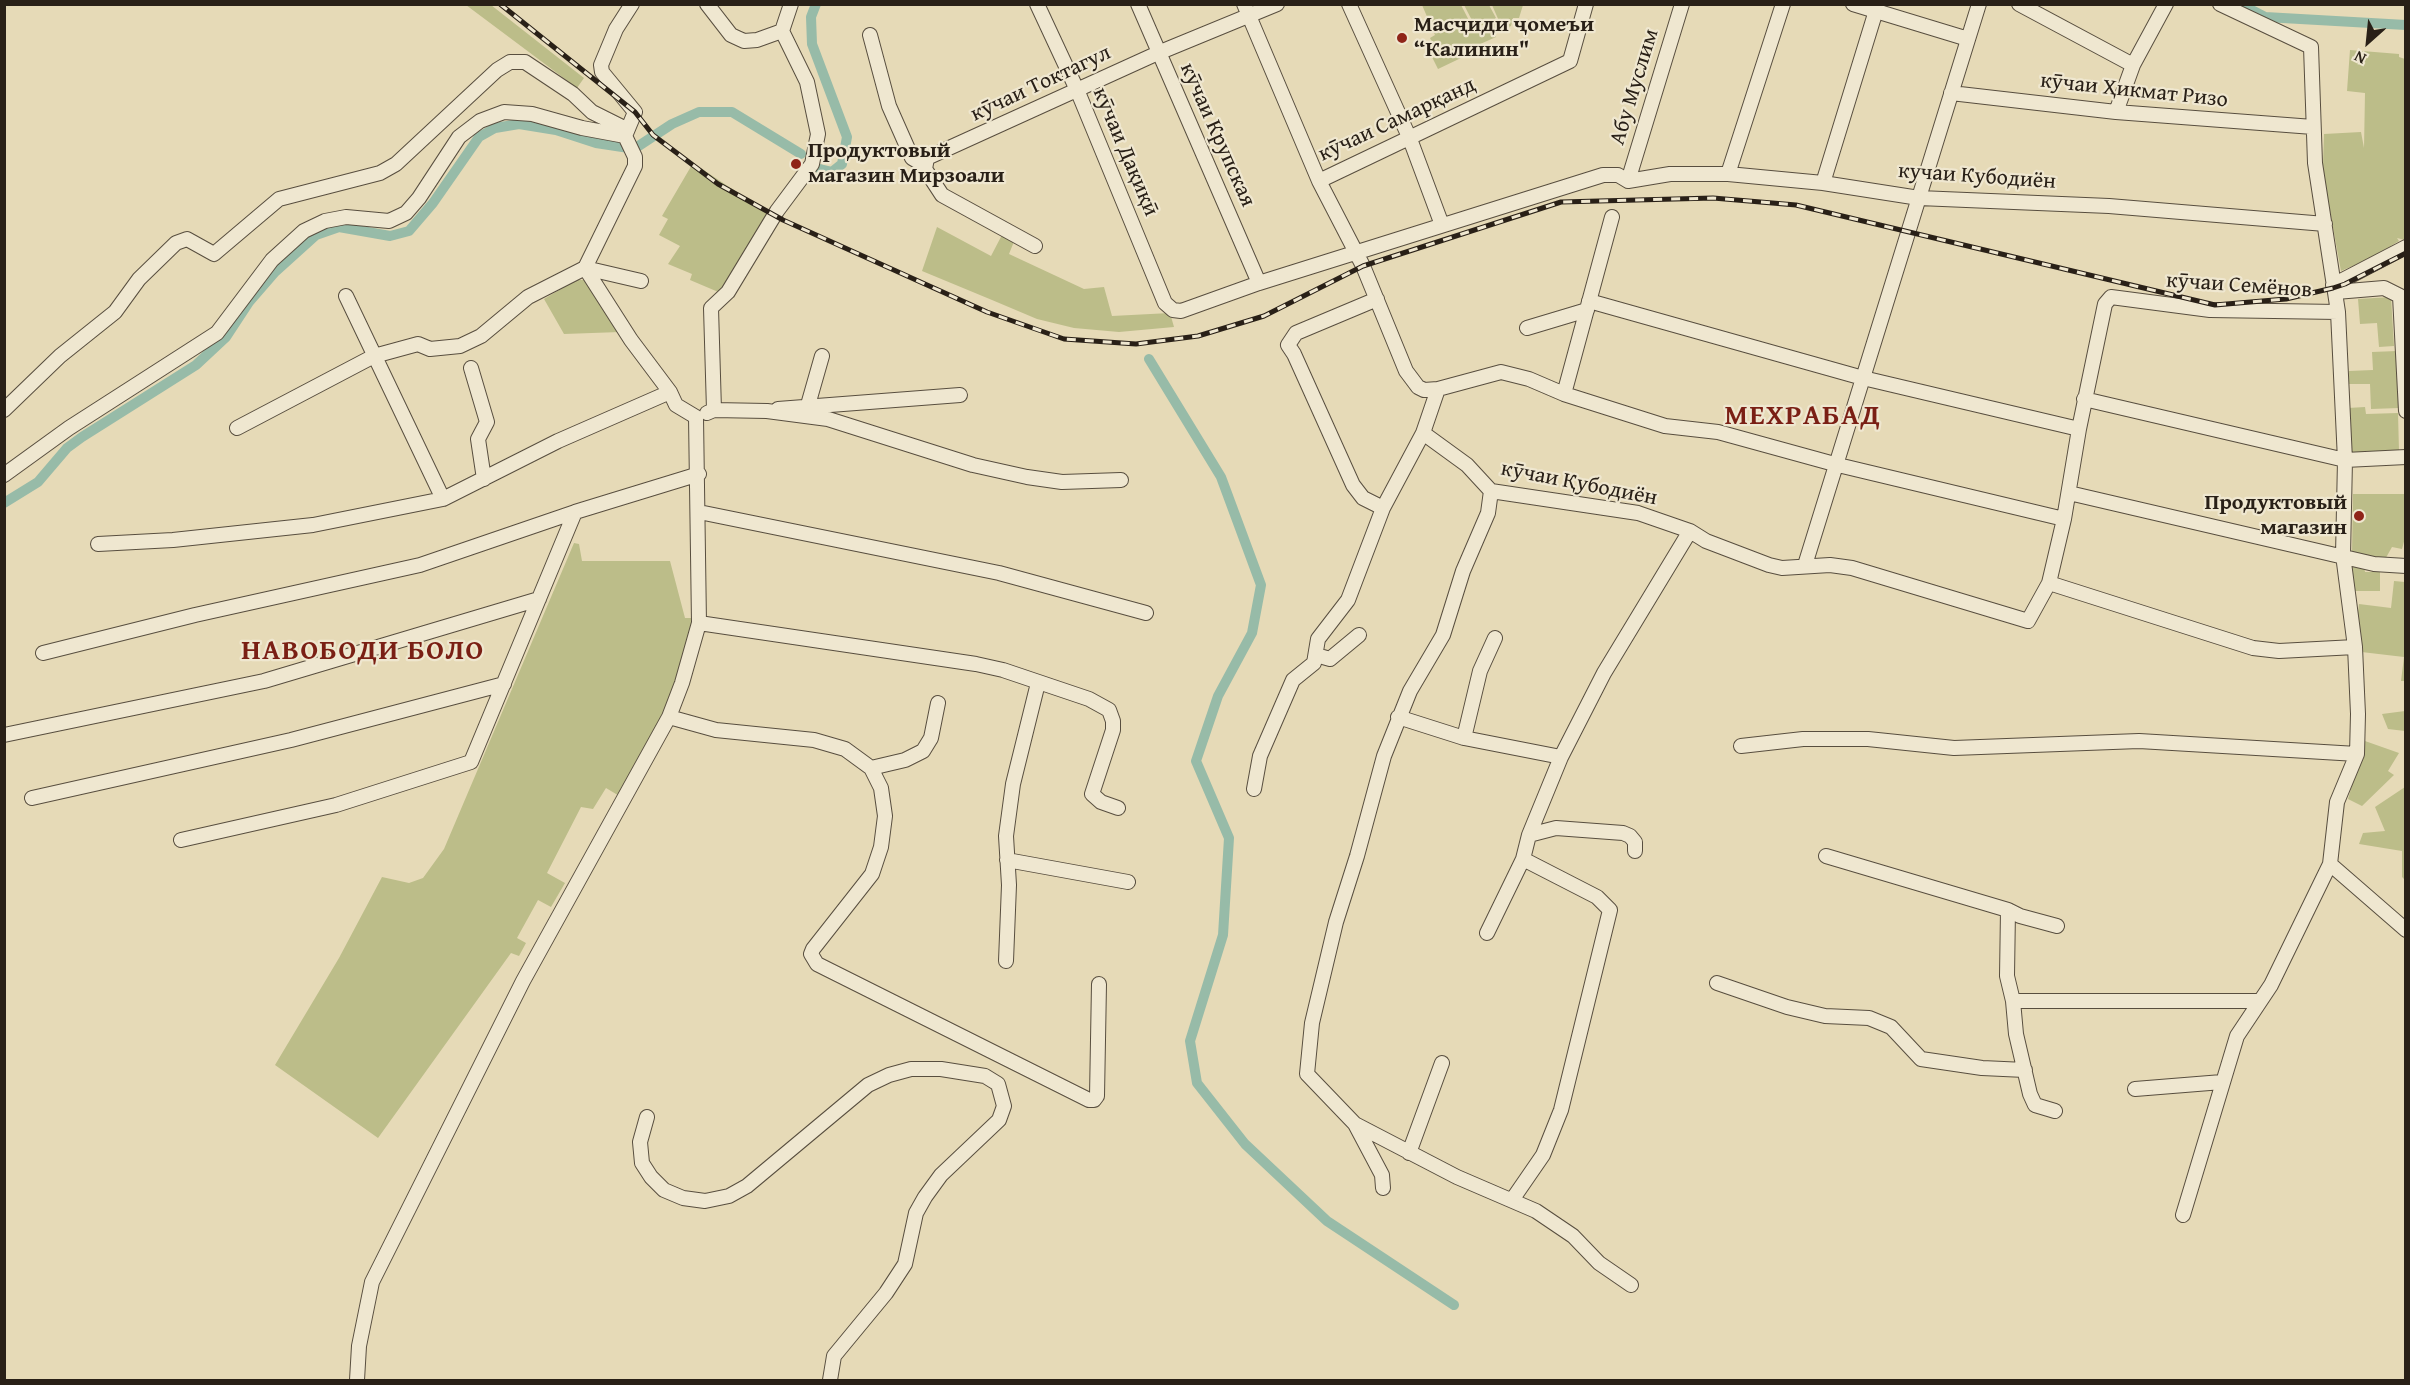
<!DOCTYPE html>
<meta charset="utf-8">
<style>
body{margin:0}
#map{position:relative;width:2410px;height:1385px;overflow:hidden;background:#e6dab7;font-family:"Gentium Book Plus",serif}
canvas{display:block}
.frame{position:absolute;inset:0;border:6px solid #292017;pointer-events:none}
.north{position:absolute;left:2338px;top:12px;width:60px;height:60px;-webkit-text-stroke:4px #efe7d0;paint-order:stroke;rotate:207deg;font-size:16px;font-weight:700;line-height:24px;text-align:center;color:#292017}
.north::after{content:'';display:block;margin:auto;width:21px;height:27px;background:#292017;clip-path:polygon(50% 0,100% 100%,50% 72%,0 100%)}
</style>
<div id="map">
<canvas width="2410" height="1385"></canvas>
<div class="frame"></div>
<div class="north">N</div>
</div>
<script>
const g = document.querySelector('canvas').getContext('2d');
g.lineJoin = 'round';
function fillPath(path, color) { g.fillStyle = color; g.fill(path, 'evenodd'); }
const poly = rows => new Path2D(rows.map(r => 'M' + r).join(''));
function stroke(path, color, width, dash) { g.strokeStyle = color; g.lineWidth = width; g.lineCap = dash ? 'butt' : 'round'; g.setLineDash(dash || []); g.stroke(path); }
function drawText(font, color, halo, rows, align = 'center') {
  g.font = font + ' "Gentium Book Plus",serif'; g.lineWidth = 4.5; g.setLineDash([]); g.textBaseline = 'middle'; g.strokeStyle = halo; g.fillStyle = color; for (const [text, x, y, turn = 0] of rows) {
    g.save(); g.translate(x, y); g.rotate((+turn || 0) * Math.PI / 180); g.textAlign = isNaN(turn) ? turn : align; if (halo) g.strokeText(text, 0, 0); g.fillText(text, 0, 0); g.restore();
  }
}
const green = poly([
 [466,5,491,5,584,78,577,88],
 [1422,5,1461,5,1475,32,1499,21,1492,5,1523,5,1519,18,1513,18,1511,26,1494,33,1496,37,1460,53,1461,58,1438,69,1428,49,1434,46,1430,38,1435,35],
 [1464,5,1489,5,1496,18,1476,28],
 [2350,50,2399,54,2399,57,2405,59,2405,240,2397,238,2399,241,2371,258,2341,271,2327,195,2323,165,2324,134,2361,132,2364,148,2365,93,2347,91],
 [693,163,773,216,723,294,690,280,692,274,668,264,680,246,659,235,668,219,662,216],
 [937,227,991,256,1003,233,1015,239,1009,254,1084,289,1104,287,1112,316,1170,313,1174,327,1119,332,1074,328,1037,319,992,300,922,271],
 [576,280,584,280,620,332,564,334,544,299],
 [2391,297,2394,346,2379,347,2377,323,2360,324,2358,299],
 [2397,351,2399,408,2371,409,2370,384,2349,384,2349,371,2373,370,2372,352],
 [2365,407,2366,414,2398,413,2399,451,2368,452,2367,456,2350,456,2348,408],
 [2353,494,2405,494,2405,538,2402,549,2392,547,2383,563,2352,554],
 [574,543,579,544,582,561,670,561,685,618,692,618,685,666,667,714,621,797,606,788,593,809,581,807,547,873,565,883,551,907,538,900,517,938,526,943,519,956,511,953,378,1138,275,1065,339,958,382,877,409,883,423,878,444,849],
 [2349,566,2364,566,2365,572,2380,572,2380,591,2350,591],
 [2394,581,2405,582,2405,681,2401,681,2404,657,2353,651,2359,604,2391,608],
 [2405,711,2405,731,2388,729,2382,714],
 [2365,741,2399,753,2388,771,2394,775,2362,806,2348,799],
 [2405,787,2406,787,2405,880,2402,877,2402,851,2359,844,2363,833,2385,831,2375,807]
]);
const canal = poly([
 [816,4,811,17,812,44,847,137,842,164,832,172,820,169],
 [2240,4,2265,17,2406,25],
 [637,147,672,124,699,112,732,112,801,154],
 [1149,359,1221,477,1261,585,1252,633,1218,696,1196,761,1229,838,1223,935,1190,1041,1197,1083,1245,1144,1327,1221,1454,1305],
 [4,503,38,482,67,448,82,437,196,365,226,337,249,302,275,272,316,235,339,227,390,236,409,231,433,203,479,137,495,128,519,124,556,130,596,143,629,148]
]);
const minor = poly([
 [632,4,616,29,601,65,602,72,635,112,625,136,635,157,635,166,585,268,631,340,670,392,676,405,696,417],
 [707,4,731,35,744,41,757,40,782,31],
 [1037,4,1078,92,1165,303,1173,310,1181,311,1259,283,1603,175,1618,175,1628,181],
 [1138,4,1259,283],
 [1244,4,1319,181,1363,266,1406,371,1418,387,1424,390,1438,389,1501,372,1529,379,1564,394,1612,217],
 [1349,4,1410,139,1442,225],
 [1853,4,1968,39],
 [2019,4,2133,65],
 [2220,4,2311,47,2315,163,2338,312,2345,460,2343,555,2355,647,2358,714,2357,754,2337,802,2330,864,2406,930],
 [870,35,889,106,912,158,924,165],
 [1951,93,2116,112,2313,127],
 [2116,112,2133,65,2166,4],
 [1728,174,1783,4],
 [1319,181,1570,61,1586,4],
 [1628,181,1670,174,1728,174,1823,183,1919,198,2109,206,2325,224],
 [1628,181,1682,4],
 [1823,183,1878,4],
 [1035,246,942,195,925,169,927,158,1158,53,1277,4],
 [2333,285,2406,247],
 [2336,292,2384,288,2400,296,2406,411],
 [346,296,443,499],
 [1377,299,1296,333,1288,345,1294,354,1353,485,1363,498,1383,508],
 [1589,301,1863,378,2079,429,2105,304,2111,297,2210,310,2338,312],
 [1527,328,1587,310],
 [471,368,487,422,478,439,484,479],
 [1438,389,1423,433,1467,465,1491,491,1638,513,1690,531,1706,541,1769,565,1782,568,1830,565,1852,568,2028,621,2049,583,2064,519,2079,429],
 [1564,394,1665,426,1718,432,1838,465,2064,519],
 [2084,399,2345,460,2406,457],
 [808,405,822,356],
 [778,409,960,395],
 [4,410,60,356,115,312,139,279,176,243,187,239,214,254,279,199,380,173,396,164,497,70,510,62,525,62,573,94,592,112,626,129],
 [714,410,711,308,728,292,777,211,812,164,818,134,807,82,782,31,791,4],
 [707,413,714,410,767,411,828,419,973,465,1027,477,1062,482,1121,480],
 [237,428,374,356,418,344,430,349,460,346,481,336,528,297,585,268,641,281],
 [4,475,69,428,217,333,272,260,304,231,325,221,346,217,389,221,406,213,419,198,459,137,480,121,504,112,532,114,582,128,625,136],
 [2069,493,2374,564,2406,566],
 [699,512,999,573,1146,613],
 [98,544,173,540,313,525,443,499,558,441,670,392],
 [1805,565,1979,4],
 [2049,583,2253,648,2279,651,2355,647],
 [699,623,976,664,1003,670,1089,699,1109,710,1113,721,1113,730,1092,794,1101,802,1118,808],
 [43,653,195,615,420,565,575,512,699,474],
 [1316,655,1330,659,1359,635],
 [669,717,716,730,814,740,845,749,871,768,881,788,885,816,881,847,872,874,813,949,811,954,817,964,1089,1100,1094,1100,1097,1096,1099,984],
 [1398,717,1464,738,1561,757],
 [4,735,264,681,539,599],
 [1464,738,1480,671,1495,638],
 [1741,746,1803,739,1868,739,1954,748,2139,741,2357,754],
 [871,768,905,760,923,751,931,738,938,703],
 [1254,789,1260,756,1293,680,1314,663,1318,639,1348,600,1383,508,1423,433],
 [32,798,291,740,504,684],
 [1529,835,1556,828,1623,833,1630,836,1635,842,1635,851],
 [181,840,336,805,471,762,575,512],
 [1826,856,2008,910,2007,976,2013,1001],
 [1007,860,1128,882],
 [2008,910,2020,916,2057,926],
 [1487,933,1523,859,1529,835,1561,757,1604,673,1690,531],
 [1006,961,1009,885,1006,836,1013,784,1038,683],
 [1717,983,1787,1007,1825,1016,1869,1018,1891,1027,1921,1059,1982,1068,2025,1070],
 [2135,1089,2222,1082],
 [2055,1111,2035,1105,2030,1094,2016,1034,2013,1001,2260,1001],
 [647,1117,640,1142,642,1163,651,1177,664,1190,683,1198,705,1201,729,1196,747,1186,868,1085,889,1075,911,1069,941,1069,985,1076,998,1084,1004,1106,999,1120,941,1175,925,1197,916,1213,905,1264,886,1293,834,1356,830,1380],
 [1355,1124,1457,1177,1536,1211,1573,1236,1599,1263,1631,1285],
 [1409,1153,1442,1063],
 [1383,1188,1382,1175,1355,1124,1307,1074,1312,1023,1336,922,1357,856,1384,756,1410,691,1443,635,1463,571,1488,513,1491,491],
 [1512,1200,1543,1155,1561,1110,1610,910,1597,897,1523,859],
 [2183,1215,2237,1036,2271,985,2330,864],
 [357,1380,359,1346,372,1282,523,981,669,717,682,683,699,623,696,417]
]);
const rail = poly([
 [500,4,635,112,653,135,718,184,783,220,987,312,1064,339,1136,344,1198,336,1264,316,1363,266,1561,202,1713,198,1796,205,2215,305,2286,299,2333,288,2345,284,2406,253]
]);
const markers = [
 [1402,38,6,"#8f2418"],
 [796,164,6,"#8f2418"],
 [2359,516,6,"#8f2418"]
];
const poiNames = [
 ["Масҷиди ҷомеъи",1414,25],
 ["“Калинин\"",1414,50],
 ["Продуктовый",808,151],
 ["магазин Мирзоали",808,176],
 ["Продуктовый",2347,503,"right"],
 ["магазин",2347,528,"right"]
];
const streetNames = [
 ["кӯчаи Токтагул",1041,84,-25],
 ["Абу Муслим",1635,87,-73],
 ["кӯчаи Ҳикмат Ризо",2134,91,6],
 ["кӯчаи Самарқанд",1397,120,-25],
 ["кӯчаи Крупская",1217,135,66],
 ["кӯчаи Дақиқӣ",1125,152,67],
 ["кучаи Кубодиён",1977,177,4],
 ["кӯчаи Семёнов",2239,286,4],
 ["кӯчаи Қубодиён",1579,484,11]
];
const districtNames = [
 ["МЕХРАБАД",1803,417],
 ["НАВОБОДИ БОЛО",363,652]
];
fillPath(green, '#bcbd89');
stroke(canal, '#97bba8', 10);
stroke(minor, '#584e3f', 16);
stroke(minor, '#efe7d0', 14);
stroke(rail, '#292017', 5);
stroke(rail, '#efe7d0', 3, [9]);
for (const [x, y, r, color] of markers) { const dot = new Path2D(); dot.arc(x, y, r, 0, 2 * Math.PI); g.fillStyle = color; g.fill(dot); stroke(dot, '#efe7d0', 2); }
drawText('bold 22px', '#292017', '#efe7d0', poiNames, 'left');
drawText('22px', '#292017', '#efe7d0', streetNames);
g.letterSpacing = '1.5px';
drawText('bold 28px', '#7a1f14', '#efe7d0', districtNames);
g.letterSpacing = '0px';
</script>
